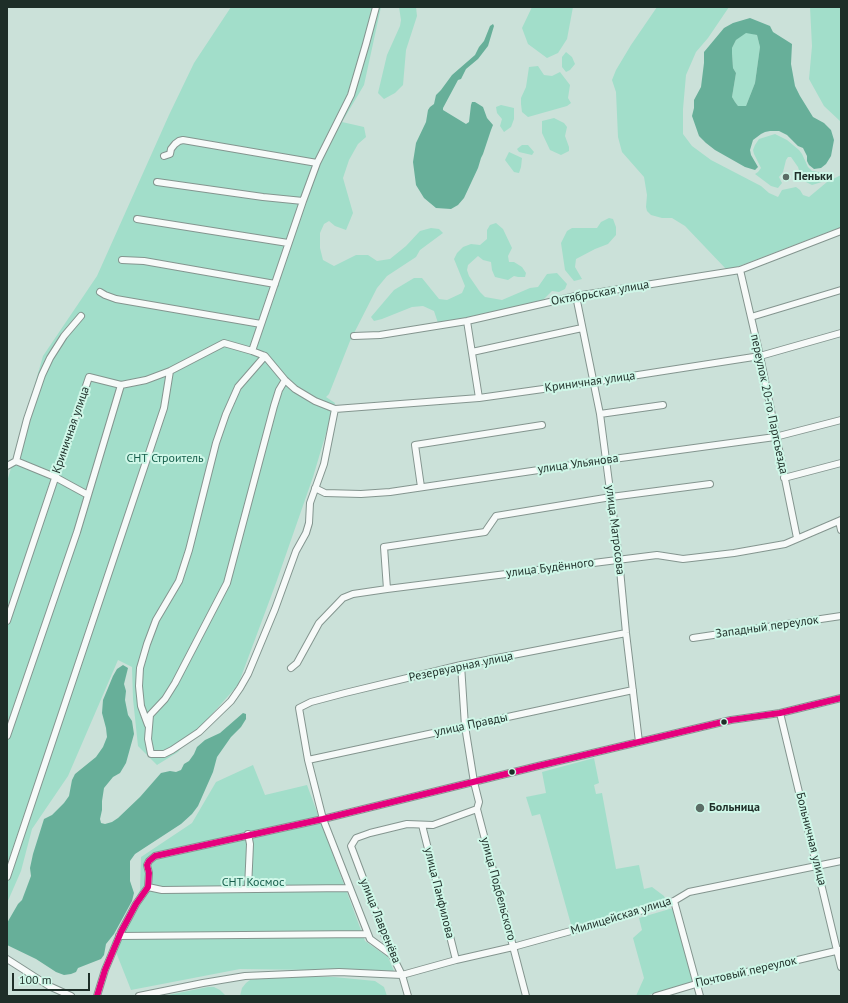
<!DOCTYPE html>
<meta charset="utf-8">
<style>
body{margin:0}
#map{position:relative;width:848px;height:1003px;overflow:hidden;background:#cbe1d9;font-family:"PT Sans",sans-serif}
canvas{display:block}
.frame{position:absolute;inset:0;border:8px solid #1e2e28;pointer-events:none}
.scale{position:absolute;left:12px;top:973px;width:78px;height:18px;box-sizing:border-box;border:2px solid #1e2e28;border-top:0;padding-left:5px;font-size:12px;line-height:14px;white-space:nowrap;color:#1e2e28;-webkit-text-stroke:3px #cff7e8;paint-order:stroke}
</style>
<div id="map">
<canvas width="848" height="1003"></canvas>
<div class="frame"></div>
<div class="scale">100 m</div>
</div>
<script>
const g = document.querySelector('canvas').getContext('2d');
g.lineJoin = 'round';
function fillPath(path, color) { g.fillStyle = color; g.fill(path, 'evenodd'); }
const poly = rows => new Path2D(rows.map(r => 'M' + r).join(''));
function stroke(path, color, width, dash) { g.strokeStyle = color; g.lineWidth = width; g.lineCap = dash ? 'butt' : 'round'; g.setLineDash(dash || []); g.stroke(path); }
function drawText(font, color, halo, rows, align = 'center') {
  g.font = font + ' "PT Sans",sans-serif'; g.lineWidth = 4; g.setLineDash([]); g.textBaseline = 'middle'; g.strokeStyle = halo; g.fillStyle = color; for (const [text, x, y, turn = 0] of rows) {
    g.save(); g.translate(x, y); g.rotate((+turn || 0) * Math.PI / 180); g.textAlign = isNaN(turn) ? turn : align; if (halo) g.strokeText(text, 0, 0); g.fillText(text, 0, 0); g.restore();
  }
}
const green = poly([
 [231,7,381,7,364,85,342,122,364,127,366,137,358,144,349,160,343,178,353,213,346,230,335,226,329,221,324,224,320,233,320,248,323,260,334,266,356,255,368,255,377,261,390,259,406,246,420,231,431,228,439,229,443,233,420,250,416,257,387,276,377,288,350,341,329,394,326,397,335,403,313,477,276,583,238,685,178,752,157,765,138,746,133,699,132,667,118,660,68,776,32,829,21,871,7,903,7,482,43,356,97,276,169,115,194,63],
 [399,7,416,7,417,16,406,50,403,85,395,93,384,99,378,93,387,55,400,26,401,20],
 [532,7,573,7,567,39,558,53,547,58,528,44,522,28],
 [657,7,729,7,708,38,696,52,686,75,683,109,683,134,692,146,711,160,761,186,769,193,778,197,782,190,796,187,800,190,803,195,809,197,827,182,841,175,841,227,734,268,726,269,685,226,672,218,662,218,651,215,647,211,646,207,647,195,644,177,622,152,618,137,616,92,612,80,616,70,631,45],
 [810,7,841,7,841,122,824,106,809,79,812,46],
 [746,32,757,35,760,47,755,83,746,106,738,106,735,102,732,97,736,73,733,68,732,53,732,48,736,40],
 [566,52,572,57,575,64,570,70,566,72,562,67,562,57],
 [538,66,544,75,552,76,560,72,570,85,568,98,571,103,567,106,528,117,522,112,521,104,521,98,526,87,529,67],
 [501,105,514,108,514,119,511,127,504,132,500,126,502,119,497,113,496,107],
 [554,118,564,123,567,127,565,136,569,147,569,151,561,155,550,150,542,133,542,121],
 [775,134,787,140,799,150,802,154,808,167,812,171,819,172,823,176,824,179,822,182,812,185,802,180,798,167,791,157,788,157,786,160,783,172,779,177,782,183,778,188,771,186,755,174,758,172,761,168,754,154,753,150,755,145,759,139],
 [522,145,528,145,534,152,532,155,519,152,517,149],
 [509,152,522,158,521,167,519,173,514,172,505,160],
 [609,218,613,219,616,227,616,235,608,244,595,249,576,259,575,267,582,279,574,281,565,270,561,243,567,231,572,228,597,228,601,222],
 [496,223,503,229,512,248,508,256,509,262,514,262,522,267,526,273,525,277,518,277,514,276,508,280,495,277,492,270,491,262,483,260,478,256,468,265,467,270,469,276,480,292,485,297,502,300,530,288,538,287,547,274,557,273,567,284,565,289,559,292,552,291,536,307,438,323,434,311,423,306,412,307,382,319,374,321,371,317,394,290,414,278,422,278,439,299,447,300,462,293,465,286,454,259,457,253,463,247,471,244,480,245,487,239,487,230,490,225],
 [594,758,599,783,594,785,596,794,602,793,616,869,639,865,644,889,652,887,664,896,666,901,577,925,572,928,540,814,532,816,526,797,546,793,542,772],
 [253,765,265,795,307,785,365,941,388,957,394,971,240,969,131,990,112,942,140,890,141,857,192,823,216,782],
 [673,908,693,982,645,996,636,996,644,978,633,938,642,930,639,918],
 [275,976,334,977,375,981,384,987,387,996,240,996,242,988,246,983,250,980],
 [208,987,214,987,220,990,226,996,163,996]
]);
const water = poly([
 [750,18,770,26,773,32,792,44,791,64,795,86,800,96,813,117,824,123,831,130,834,140,831,156,826,164,821,168,814,169,809,165,807,161,807,156,803,148,798,146,787,135,779,131,770,131,765,132,761,134,753,140,750,150,751,155,758,167,755,170,745,167,715,150,706,143,699,136,692,116,694,108,694,100,701,87,704,63,704,52,724,28,733,23],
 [746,33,757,35,760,47,755,83,746,106,738,106,735,102,732,97,736,73,733,68,732,53,732,48,736,40],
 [493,24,494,26,488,46,478,59,466,69,461,79,458,80,443,108,443,110,466,124,469,122,471,105,472,102,475,102,483,107,487,118,493,125,491,130,483,154,481,158,478,168,464,198,458,205,451,209,436,208,424,198,416,185,413,162,416,143,426,122,428,110,430,107,434,104,436,95,441,90,452,75,475,55,479,47,484,41,490,26],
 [123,665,128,668,124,684,126,691,125,700,128,715,132,721,134,734,126,763,120,773,113,777,104,788,102,801,102,810,100,819,101,823,105,824,112,822,118,818,140,797,161,773,170,771,176,772,181,770,184,764,189,761,194,754,197,747,205,740,220,733,243,713,246,714,246,719,241,727,231,737,217,757,213,772,198,806,192,814,181,824,135,854,130,861,130,881,134,893,132,901,114,934,106,944,104,955,101,959,78,968,76,972,71,974,64,975,56,972,36,959,7,945,7,923,18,904,22,900,31,876,30,868,33,854,44,819,52,815,64,803,69,796,72,780,75,774,96,757,103,747,107,737,106,728,102,713,103,700,113,676,117,669]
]);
const minor = poly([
 [164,156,170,154,171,149,175,144,179,141,183,140,317,163],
 [157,182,263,197,303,201],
 [137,219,288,243],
 [122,260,144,261,275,284],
 [740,270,760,356,797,538],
 [100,292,105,295,116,299,261,324],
 [576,296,600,414,619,559,626,633,639,742],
 [751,317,841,290],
 [467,321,479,398],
 [354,336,380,335,467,321,576,296,740,270,841,231],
 [252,351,303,201,317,163,351,95,366,44,376,7],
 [472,352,582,328],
 [285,380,279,390,274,406,227,583,175,683,165,699,150,715,148,739,151,754,164,754,172,750,199,732,231,701,240,688,248,674,275,609,296,551,306,533,309,523,310,503,324,464,335,409],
 [600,414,663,405],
 [16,461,55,477,88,495],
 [7,466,16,461,27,419,42,375,50,358,64,336,81,316],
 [784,478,841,463],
 [421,487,415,445,542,425],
 [315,488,325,493,361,494,390,492,606,460,775,437,841,420],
 [839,521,841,530],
 [387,589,384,547,485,532,496,516,611,497,710,484],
 [7,621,89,377,121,385,146,380,170,371,224,343,252,351,265,356,285,380,295,389,315,401,335,409,479,398,593,382,760,356,841,333],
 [693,638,841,616],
 [461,665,465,726,474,782,479,802,477,809,526,996],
 [291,668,297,663,319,623,343,598,353,594,387,589,657,555,683,559,734,553,785,544,841,520],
 [780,713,841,967],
 [148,725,141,706,139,686,140,668,147,644,156,620,179,581,189,550,216,443,226,414,238,387,265,356],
 [7,736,77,532,121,385],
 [308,760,633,690],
 [422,825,456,960],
 [7,877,164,408,170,371],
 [148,887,162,890,350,888],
 [248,888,250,844,248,834],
 [674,901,700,996],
 [119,936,368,934],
 [392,955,370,939,323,819,308,760,299,708,311,702,345,693,461,665,626,633],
 [7,959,49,986,71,996],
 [97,996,105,970,121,932,136,904,148,887,149,873,147,865,149,861,155,856,323,819,538,766,731,720,780,713,841,698],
 [139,996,203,983,245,976,339,972,402,975,456,960,513,947,578,929,674,901,689,892,841,861],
 [408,996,402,975,392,955,351,846,356,838,370,833,407,824,433,825,477,809],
 [656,996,696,984,840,950]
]);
const bus1 = poly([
 [97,996,105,970,121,932,136,904,148,887,149,873,147,865,149,861,155,856,323,819,538,766,731,720,780,713,841,698]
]);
const markers = [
 [786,177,4,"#5b6d66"],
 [724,722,3.5,"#1e2e28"],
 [512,772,3.5,"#1e2e28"],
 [700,808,5,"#5b6d66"]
];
const poiNames = [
 ["Пеньки",794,177],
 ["Больница",709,808]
];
const streetNames = [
 ["Октябрьская улица",600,293,-10],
 ["Криничная улица",590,382,-8],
 ["переулок 20-го Партсъезда",769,404,78],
 ["Криничная улица",71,430,-71],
 ["улица Ульянова",578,464,-8],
 ["улица Матросова",615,530,83],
 ["улица Будённого",550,568,-7],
 ["Западный переулок",767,627,-8],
 ["Резервуарная улица",461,667,-12],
 ["улица Правды",471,725,-12],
 ["Больничная улица",811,839,76],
 ["улица Подбельского",498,889,75],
 ["улица Панфилова",439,893,76],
 ["Милицейская улица",621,916,-17],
 ["улица Лавренёва",380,921,68],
 ["Почтовый переулок",746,972,-13]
];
const parkNames = [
 ["СНТ Строитель",165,459],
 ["СНТ Космос",253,883]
];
fillPath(green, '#a2deca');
fillPath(water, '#67af99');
stroke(minor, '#84958f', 8);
stroke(minor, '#f7faf9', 6);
stroke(bus1, '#e5007d', 6);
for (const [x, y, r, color] of markers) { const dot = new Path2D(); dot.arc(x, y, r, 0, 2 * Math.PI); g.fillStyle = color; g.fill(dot); stroke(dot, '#cff7e8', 1.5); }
drawText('bold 12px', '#1e2e28', '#cff7e8', poiNames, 'left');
drawText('12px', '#1e2e28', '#cff7e8', streetNames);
drawText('12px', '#175f4c', '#cff7e8', parkNames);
</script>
